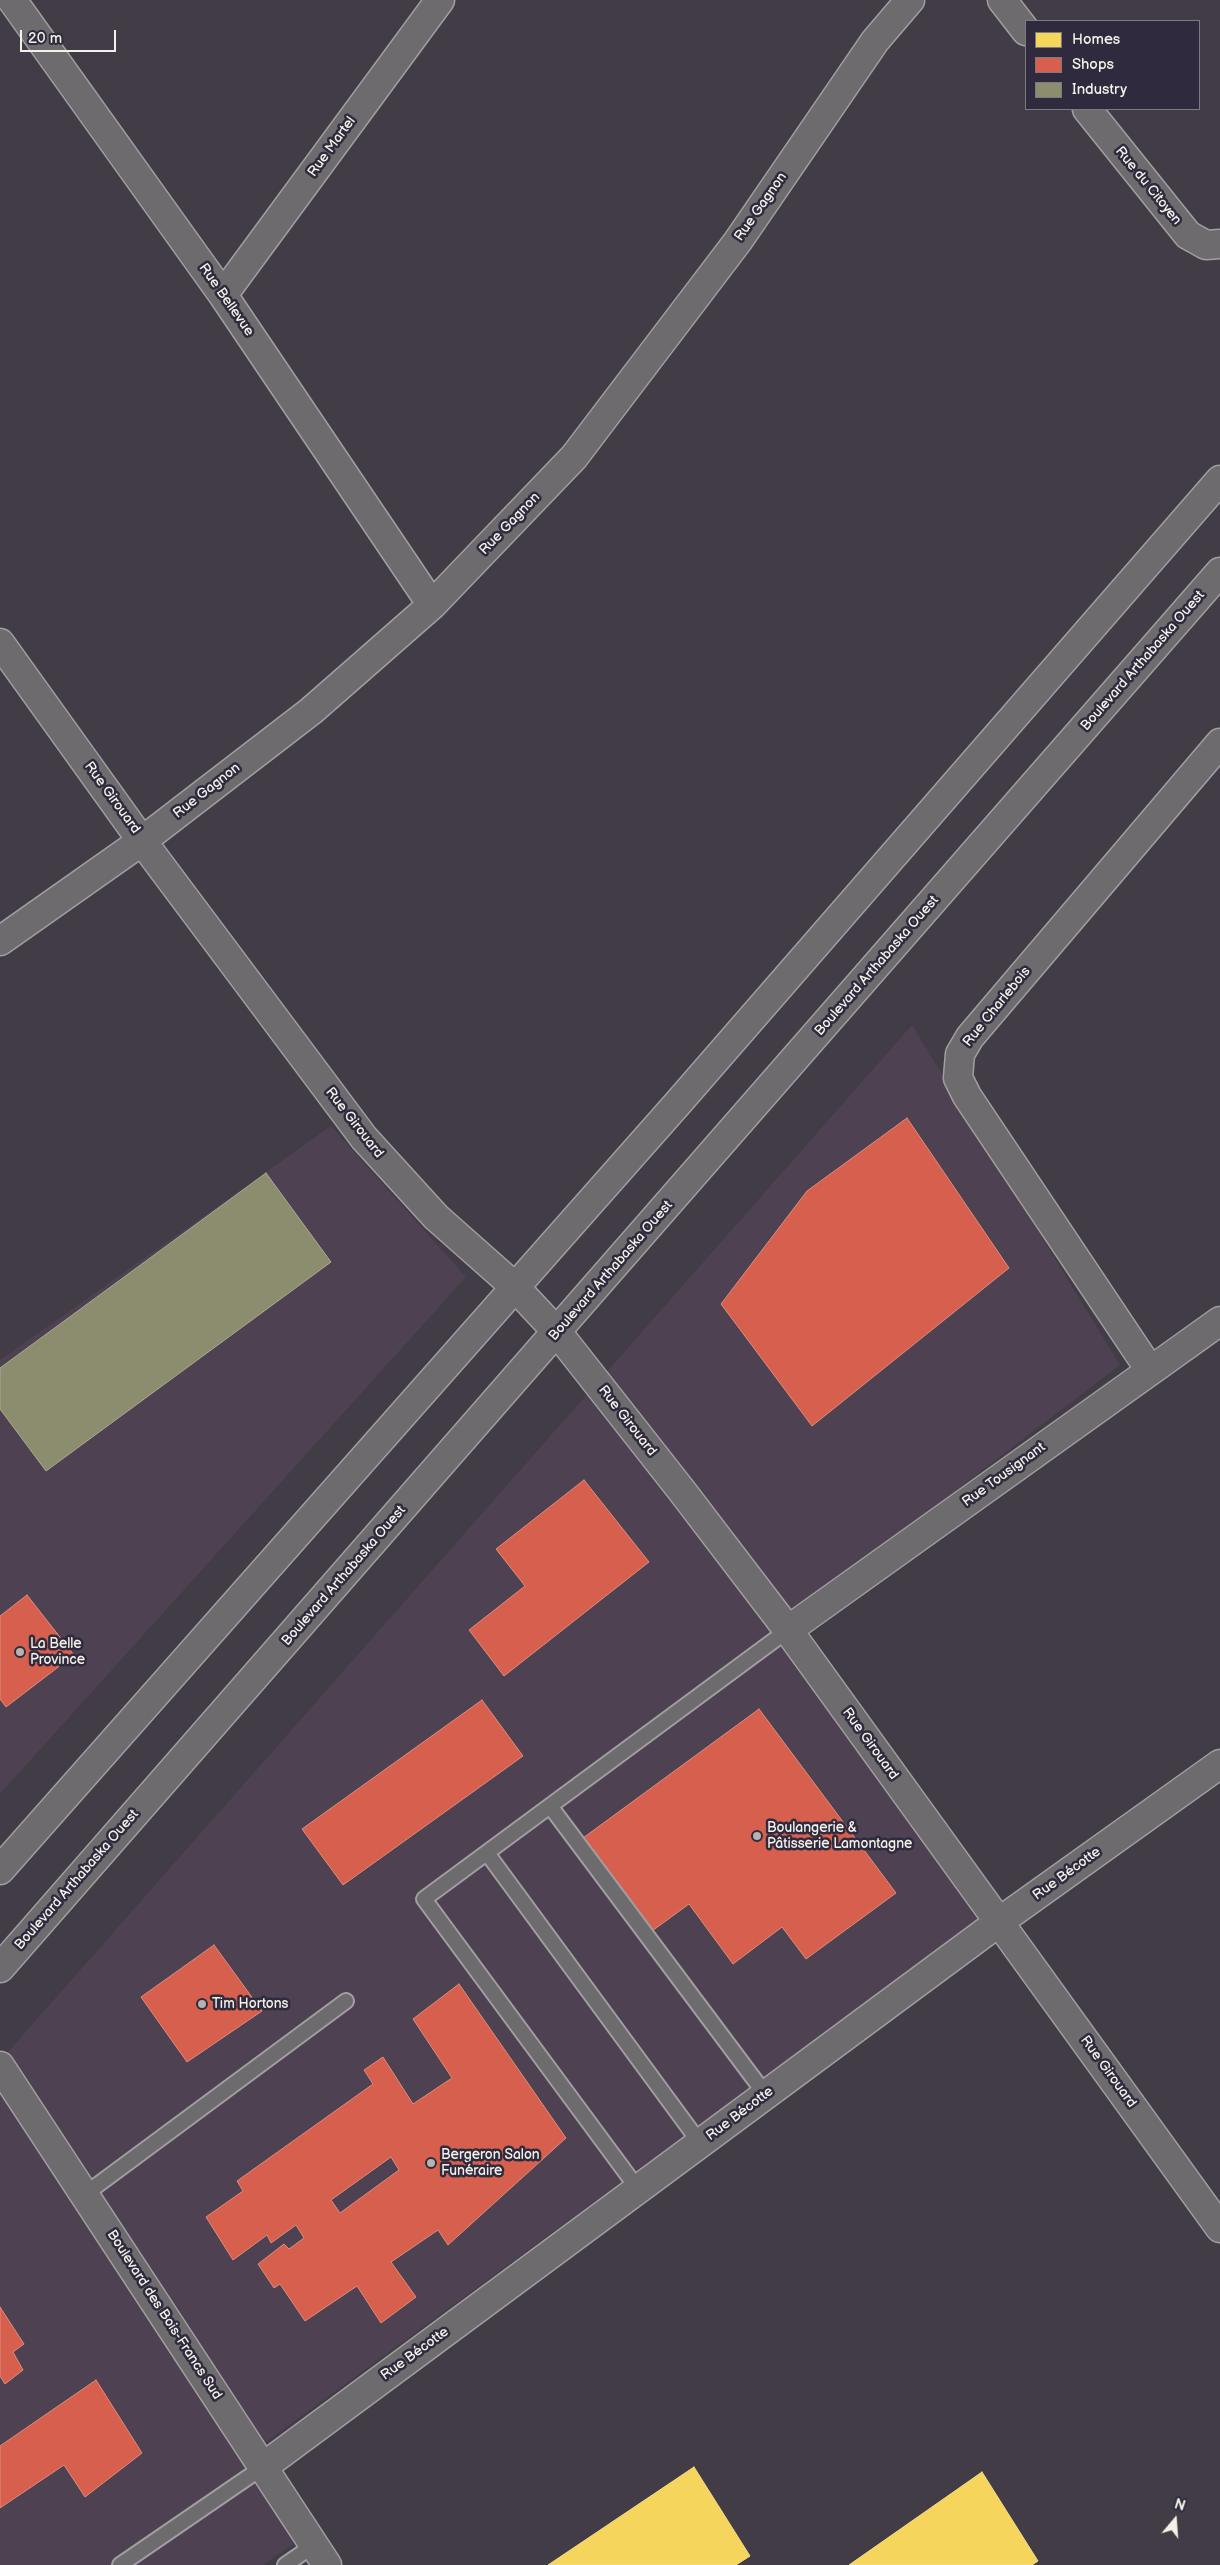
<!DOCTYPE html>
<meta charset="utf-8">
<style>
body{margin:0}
#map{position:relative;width:1220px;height:2565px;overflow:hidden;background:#413c46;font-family:"Balsamiq Sans",sans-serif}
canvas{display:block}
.legend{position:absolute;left:1025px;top:20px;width:175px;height:90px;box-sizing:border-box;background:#2f2a3d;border:1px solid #7e7a81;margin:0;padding:6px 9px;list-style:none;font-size:15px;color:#f4f1e8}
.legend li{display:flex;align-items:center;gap:10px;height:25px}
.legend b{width:25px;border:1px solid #7e7a81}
.north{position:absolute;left:1150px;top:2495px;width:50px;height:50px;-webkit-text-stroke:4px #2f2a3d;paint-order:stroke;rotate:18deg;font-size:14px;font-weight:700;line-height:20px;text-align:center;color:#f4f1e8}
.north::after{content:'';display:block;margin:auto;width:18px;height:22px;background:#f4f1e8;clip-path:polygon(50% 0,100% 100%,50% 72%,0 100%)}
.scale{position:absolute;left:20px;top:30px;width:96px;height:22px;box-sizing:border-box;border:2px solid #f4f1e8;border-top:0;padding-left:6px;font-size:15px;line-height:18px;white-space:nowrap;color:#f4f1e8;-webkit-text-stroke:4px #2f2a3d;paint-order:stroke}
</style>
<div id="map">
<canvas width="1220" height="2565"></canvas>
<ul class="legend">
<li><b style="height:14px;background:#f6d55c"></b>Homes</li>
<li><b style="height:14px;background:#d6604d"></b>Shops</li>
<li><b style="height:14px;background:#8c8c6e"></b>Industry</li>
</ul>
<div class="north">N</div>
<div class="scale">20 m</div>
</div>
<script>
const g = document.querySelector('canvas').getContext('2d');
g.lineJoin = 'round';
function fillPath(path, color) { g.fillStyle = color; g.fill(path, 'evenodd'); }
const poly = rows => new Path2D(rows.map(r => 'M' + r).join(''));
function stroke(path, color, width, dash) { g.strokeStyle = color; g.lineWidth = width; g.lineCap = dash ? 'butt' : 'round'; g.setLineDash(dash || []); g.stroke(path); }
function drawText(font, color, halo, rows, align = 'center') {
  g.font = font + ' "Balsamiq Sans",sans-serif'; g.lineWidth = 5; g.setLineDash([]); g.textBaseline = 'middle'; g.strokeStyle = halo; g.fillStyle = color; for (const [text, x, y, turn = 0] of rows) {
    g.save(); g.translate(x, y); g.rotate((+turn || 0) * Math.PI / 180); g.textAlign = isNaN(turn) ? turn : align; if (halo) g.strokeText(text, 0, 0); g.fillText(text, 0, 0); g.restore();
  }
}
const built = poly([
 [912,1025,1120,1365,772,1631,980,1919,243,2459,294,2544,263,2565,0,2565,0,2061],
 [331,1126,466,1277,0,1794,0,1360]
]);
const homes = poly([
 [694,2467,750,2556,736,2565,548,2565,694,2467],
 [982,2472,1038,2561,1032,2565,849,2565,982,2472]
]);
const shops = poly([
 [907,1118,1009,1268,812,1426,721,1304,807,1191,907,1118],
 [584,1480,649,1562,504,1676,469,1630,525,1586,496,1549,584,1480],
 [27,1595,74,1655,6,1707,0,1699,0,1616,27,1595],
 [482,1700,523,1756,343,1885,302,1829,482,1700],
 [759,1709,896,1893,806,1959,782,1927,733,1964,689,1904,652,1931,583,1838,759,1709],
 [214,1945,262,2011,187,2062,141,1997,214,1945],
 [459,1984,566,2138,448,2245,438,2230,391,2262,416,2297,381,2323,357,2286,305,2321,280,2284,274,2288,258,2264,284,2244,289,2249,304,2238,296,2225,271,2243,267,2235,233,2260,206,2217,243,2191,237,2181,373,2084,364,2070,383,2057,413,2104,452,2078,413,2019,459,1984],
 [391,2157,399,2170,340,2213,331,2200,391,2157],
 [0,2307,24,2344,13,2352,23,2370,5,2384,0,2376,0,2307],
 [96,2380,142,2453,85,2497,64,2465,0,2508,0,2446,96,2380]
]);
const industry = poly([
 [266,1173,331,1262,46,1471,0,1409,0,1368,266,1173]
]);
const lane = poly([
 [550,1806,766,2095],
 [487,1853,700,2143],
 [638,2189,424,1899,788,1630],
 [84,2195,346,2001],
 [120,2565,263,2467],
 [285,2565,314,2545]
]);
const street = poly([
 [12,0,223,295,432,605],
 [1002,0,1026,31],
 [1087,109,1188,235,1206,245,1220,244],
 [223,295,440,0],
 [0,643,142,841,364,1138,436,1217,515,1287,557,1332,682,1491,788,1630,1220,2228],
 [0,941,142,841,311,711,432,605,574,457,738,241,875,41,910,0],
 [1150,1370,967,1096,958,1078,960,1054,970,1037,1220,743],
 [788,1630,1220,1321],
 [263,2467,999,1922,1220,1764]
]);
const secondary = poly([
 [0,2066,327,2565]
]);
const primary = poly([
 [0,1870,678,1103,1220,480],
 [0,1968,1220,572]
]);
const markers = [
 [20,1652,5,"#b5b2af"],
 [757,1836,5,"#b5b2af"],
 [202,2004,5,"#b5b2af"],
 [431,2163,5,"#b5b2af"]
];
const streetNames = [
 ["Rue Martel",332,147,-54],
 ["Rue du Citoyen",1148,186,51],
 ["Rue Gagnon",761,207,-55],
 ["Rue Bellevue",226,300,55],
 ["Rue Gagnon",510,524,-46],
 ["Boulevard Arthabaska Ouest",1143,661,-49],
 ["Rue Gagnon",207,791,-38],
 ["Rue Girouard",112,798,54],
 ["Boulevard Arthabaska Ouest",877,966,-49],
 ["Rue Charlebois",997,1007,-51],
 ["Rue Girouard",354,1123,52],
 ["Boulevard Arthabaska Ouest",611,1271,-49],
 ["Rue Girouard",627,1421,52],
 ["Rue Tousignant",1004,1475,-36],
 ["Boulevard Arthabaska Ouest",344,1576,-49],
 ["Rue Girouard",870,1744,54],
 ["Rue Bécotte",1067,1874,-36],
 ["Boulevard Arthabaska Ouest",77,1880,-49],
 ["Rue Girouard",1108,2072,54],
 ["Rue Bécotte",740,2114,-37],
 ["Boulevard des Bois-Francs Sud",164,2315,57],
 ["Rue Bécotte",415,2354,-36]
];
const poiNames = [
 ["La Belle",30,1644],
 ["Province",30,1660],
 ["Boulangerie &",767,1828],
 ["Pâtisserie Lamontagne",767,1844],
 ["Tim Hortons",212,2004],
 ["Bergeron Salon",441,2155],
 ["Funéraire",441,2171]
];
fillPath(built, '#4e4152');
fillPath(homes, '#f6d55c');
stroke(homes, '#f5dd86', 1);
fillPath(shops, '#d6604d');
stroke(shops, '#df8c7c', 1);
fillPath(industry, '#8c8c6e');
stroke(industry, '#abaa93', 1);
stroke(lane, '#a19ea1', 18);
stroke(street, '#a19ea1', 31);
stroke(secondary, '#a19ea1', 31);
stroke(primary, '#a19ea1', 31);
stroke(lane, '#6e6b6e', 14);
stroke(street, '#6e6b6e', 28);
stroke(secondary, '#6e6b6e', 28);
stroke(primary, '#6e6b6e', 28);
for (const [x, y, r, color] of markers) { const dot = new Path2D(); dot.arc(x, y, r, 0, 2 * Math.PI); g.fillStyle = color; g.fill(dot); stroke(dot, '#2f2a3d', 2); }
drawText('14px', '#f4f1e8', '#2f2a3d', streetNames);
drawText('14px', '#f4f1e8', '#2f2a3d', poiNames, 'left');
</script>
